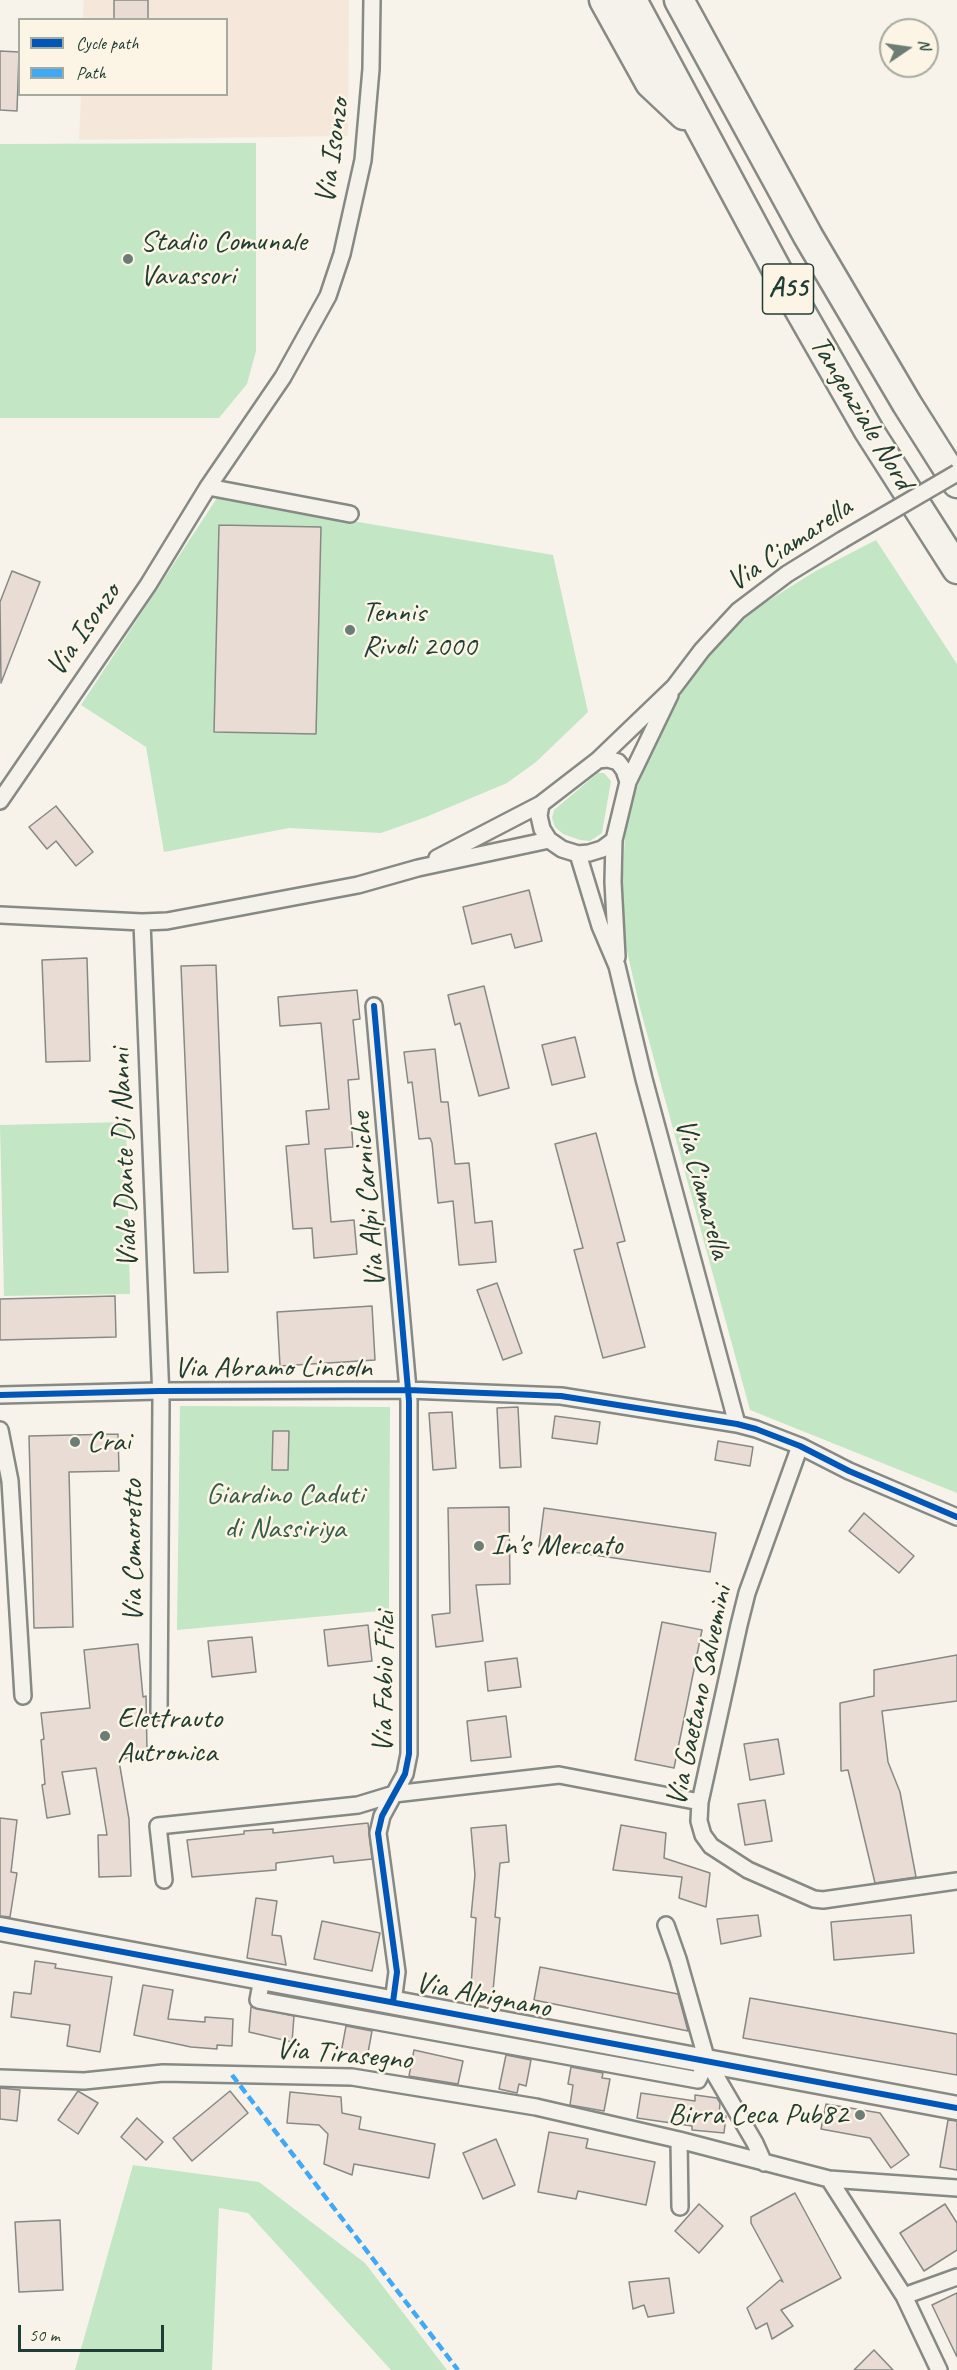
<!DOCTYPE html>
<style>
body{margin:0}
#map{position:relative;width:957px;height:2370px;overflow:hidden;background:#f7f3ea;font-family:Caveat,sans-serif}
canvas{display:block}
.legend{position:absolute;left:18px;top:18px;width:210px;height:78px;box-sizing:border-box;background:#fcf5e5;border:2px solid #a4ab9e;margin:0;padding:8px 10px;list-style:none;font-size:18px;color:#1f3d34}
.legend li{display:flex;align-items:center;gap:12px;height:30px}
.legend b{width:30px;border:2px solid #a4ab9e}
.north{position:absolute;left:879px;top:18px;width:60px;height:60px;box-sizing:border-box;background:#fcf5e5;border:2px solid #a4ab9e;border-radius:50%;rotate:77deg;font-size:16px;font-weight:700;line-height:24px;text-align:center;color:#1f3d34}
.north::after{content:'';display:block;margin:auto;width:21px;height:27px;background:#6b7d74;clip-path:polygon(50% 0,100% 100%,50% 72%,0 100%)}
.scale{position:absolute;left:18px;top:2325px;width:146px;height:27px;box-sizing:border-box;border:3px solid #1f3d34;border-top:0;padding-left:8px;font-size:18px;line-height:21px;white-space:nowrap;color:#1f3d34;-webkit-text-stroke:4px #fcf5e5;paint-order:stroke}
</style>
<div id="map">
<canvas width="957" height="2370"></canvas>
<ul class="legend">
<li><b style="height:8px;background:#0057b8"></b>Cycle path</li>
<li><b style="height:8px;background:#3fa9f5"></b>Path</li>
</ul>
<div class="north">N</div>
<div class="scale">50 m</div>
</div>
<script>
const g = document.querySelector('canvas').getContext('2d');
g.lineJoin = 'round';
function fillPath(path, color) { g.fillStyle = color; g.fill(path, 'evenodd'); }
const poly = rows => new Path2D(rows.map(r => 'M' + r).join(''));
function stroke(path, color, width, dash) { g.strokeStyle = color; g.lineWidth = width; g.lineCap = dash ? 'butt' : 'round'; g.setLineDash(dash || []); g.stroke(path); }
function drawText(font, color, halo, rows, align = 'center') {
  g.font = font + ' Caveat,sans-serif'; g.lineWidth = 5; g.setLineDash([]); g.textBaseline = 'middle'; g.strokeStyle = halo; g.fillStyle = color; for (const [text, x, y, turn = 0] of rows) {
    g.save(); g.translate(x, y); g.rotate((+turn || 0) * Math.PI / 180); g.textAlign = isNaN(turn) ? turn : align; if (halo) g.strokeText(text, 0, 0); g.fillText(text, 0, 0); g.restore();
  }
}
const built = poly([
 [84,0,349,0,348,136,79,140,81,95,226,94,226,20,83,19]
]);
const green = poly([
 [256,143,256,351,247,384,219,418,0,418,0,144],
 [217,498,553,555,588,712,536,762,507,783,426,817,381,833,289,828,164,852,146,747,81,705],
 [876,540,957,664,957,1493,750,1410,640,1008,624,938,622,895,625,834,629,814,634,795,659,733,681,692,697,668,716,646,755,609,814,572],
 [598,773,604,773,611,781,602,833,590,841,580,840,563,834,555,827,552,818,554,810],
 [126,1122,130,1294,4,1296,0,1125],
 [180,1406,390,1407,389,1610,177,1630],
 [133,2165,259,2182,365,2263,447,2370,391,2370,248,2213,219,2208,212,2370,75,2370]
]);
const building = poly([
 [114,0,148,0,148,20,114,20,114,0],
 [0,51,19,52,17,111,0,110,0,51],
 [219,525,321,527,316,734,214,732,219,525],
 [12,571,40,582,1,683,0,602,12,571],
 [56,806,93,852,76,866,56,841,47,849,29,827,56,806],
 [529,890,542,941,515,948,511,934,472,944,463,907,529,890],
 [87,958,90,1061,46,1062,42,960,87,958],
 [216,965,228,1272,194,1273,181,966,216,965],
 [484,986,509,1088,479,1096,460,1023,455,1025,448,995,484,986],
 [357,990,360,1019,353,1020,359,1079,348,1080,353,1147,325,1149,331,1222,354,1220,357,1254,314,1258,312,1228,293,1229,286,1146,309,1144,306,1111,329,1109,321,1023,280,1026,278,997,357,990],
 [575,1037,585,1077,552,1085,542,1045,575,1037],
 [435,1049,441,1102,448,1102,455,1164,469,1163,475,1223,492,1221,496,1262,459,1265,453,1201,438,1203,432,1143,430,1138,419,1139,412,1082,408,1083,404,1052,435,1049],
 [596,1133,625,1241,617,1243,645,1347,603,1358,574,1250,583,1248,555,1144,596,1133],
 [497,1283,522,1353,503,1360,477,1290,497,1283],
 [115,1296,116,1337,0,1340,0,1299,115,1296],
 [372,1306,375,1360,280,1366,277,1312,372,1306],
 [518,1407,521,1467,500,1468,497,1408,518,1407],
 [452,1412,456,1468,433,1470,429,1413,452,1412],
 [555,1416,600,1422,597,1444,552,1438,555,1416],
 [273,1431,289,1431,288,1470,272,1470,273,1431],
 [118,1434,119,1471,69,1472,73,1627,34,1628,29,1436,118,1434],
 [718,1441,753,1447,750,1466,715,1460,718,1441],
 [509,1507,510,1584,476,1585,483,1641,436,1647,432,1615,450,1613,448,1508,509,1507],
 [544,1508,716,1533,710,1572,539,1547,544,1508],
 [864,1513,914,1556,899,1573,849,1531,864,1513],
 [662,1622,702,1630,674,1768,635,1760,662,1622],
 [368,1625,372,1661,328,1666,324,1630,368,1625],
 [252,1637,256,1672,212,1677,208,1641,252,1637],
 [138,1644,143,1697,146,1696,147,1750,119,1761,129,1819,131,1876,99,1877,98,1835,107,1835,96,1768,62,1772,70,1814,47,1818,42,1785,45,1784,41,1740,44,1739,41,1713,90,1708,84,1650,138,1644],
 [957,1655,957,1701,882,1711,888,1762,900,1792,916,1877,875,1883,848,1770,841,1771,840,1703,874,1696,874,1670,957,1655],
 [517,1658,521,1687,488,1691,485,1662,517,1658],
 [506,1716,511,1757,471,1761,467,1721,506,1716],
 [778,1739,784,1774,750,1780,744,1744,778,1739],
 [765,1800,772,1841,745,1845,738,1804,765,1800],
 [0,1818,17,1820,11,1872,17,1873,10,1917,0,1916,0,1818],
 [368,1823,372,1859,334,1863,333,1856,276,1863,276,1870,192,1877,187,1840,244,1834,244,1831,258,1830,273,1829,273,1833,368,1823],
 [506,1825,509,1862,500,1863,495,1917,500,1918,492,2001,470,1999,476,1918,471,1917,475,1875,471,1828,506,1825],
 [621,1825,666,1833,664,1858,710,1873,706,1907,679,1898,682,1877,613,1870,621,1825],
 [256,1898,277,1901,272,1935,281,1936,286,1965,247,1958,256,1898],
 [758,1915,761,1936,721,1944,717,1919,758,1915],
 [911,1915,914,1953,834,1960,831,1922,911,1915],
 [322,1921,380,1933,372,1971,314,1959,322,1921],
 [35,1961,56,1964,55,1968,112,1977,100,2052,67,2046,70,2025,11,2017,14,1992,31,1994,35,1961],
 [540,1967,678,1994,688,2031,534,2000,540,1967],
 [143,1985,173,1990,168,2019,205,2022,205,2017,233,2019,232,2046,217,2045,217,2049,191,2047,134,2035,143,1985],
 [750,1998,957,2034,957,2075,743,2038,750,1998],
 [251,2007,294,2016,292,2042,249,2032,251,2007],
 [346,2026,372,2031,367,2058,341,2053,346,2026],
 [414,2050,463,2061,458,2084,409,2076,414,2050],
 [506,2055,531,2060,526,2086,519,2084,517,2093,499,2089,506,2055],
 [571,2067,603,2073,602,2078,610,2079,604,2111,570,2105,573,2085,568,2084,571,2067],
 [0,2088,20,2090,17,2121,0,2119,0,2088],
 [78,2091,98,2103,78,2134,58,2120,78,2091],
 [230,2091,248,2113,192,2161,173,2138,230,2091],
 [290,2092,341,2097,342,2113,361,2117,359,2129,435,2144,429,2178,354,2164,352,2175,324,2164,328,2134,319,2125,287,2123,290,2092],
 [641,2093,695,2101,695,2095,717,2098,720,2103,719,2115,726,2116,724,2133,692,2130,692,2126,637,2118,641,2093],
 [826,2104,880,2113,909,2155,891,2168,870,2138,821,2129,826,2104],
 [137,2118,163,2142,146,2160,121,2137,137,2118],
 [948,2120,957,2121,957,2170,940,2167,948,2120],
 [549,2132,588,2139,586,2148,655,2162,646,2205,578,2191,576,2199,538,2192,549,2132],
 [496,2139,515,2185,483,2199,463,2153,496,2139],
 [795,2193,841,2278,781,2310,793,2326,772,2339,767,2323,756,2329,747,2308,780,2280,783,2282,751,2223,751,2217,795,2193],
 [699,2204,723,2226,699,2253,675,2231,699,2204],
 [945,2204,957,2223,957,2250,924,2271,900,2233,945,2204],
 [60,2220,63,2290,19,2292,15,2222,60,2220],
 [669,2278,674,2313,648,2317,644,2305,633,2309,629,2282,669,2278],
 [957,2293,957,2357,932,2305,957,2293],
 [874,2350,893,2370,854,2370,874,2350]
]);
const street = poly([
 [208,487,350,514],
 [608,759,618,762,624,770,628,782,614,840,602,849,589,853,578,854,562,849,549,840,542,829,539,816,541,804,598,760,608,759],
 [598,760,674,687,702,650,738,611,787,574,842,540],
 [628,782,670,695],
 [0,801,148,585,208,487,283,377,328,296,342,254,363,160,371,69,372,0],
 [614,840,613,882,617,957],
 [578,854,600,926,617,966,644,1079,737,1424],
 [437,858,541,804],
 [0,915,142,922,167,921,358,885,418,868,549,840],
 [142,922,161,1399,159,1712],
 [374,1006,409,1401,409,1754,405,1774,382,1816,378,1833,397,1972,393,2002],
 [0,1395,159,1391,408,1390,561,1396,737,1424,756,1429,800,1446,849,1471,957,1517],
 [0,1430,10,1481,23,1696],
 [800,1446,747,1593,739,1625,700,1802,699,1821,703,1835,711,1846,748,1870,814,1899,823,1900,957,1881],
 [164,1880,158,1826,358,1805,394,1794,559,1775,700,1802],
 [666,1925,678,1959,707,2061,755,2143,764,2163],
 [262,1979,258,2000,698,2080,707,2061],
 [0,2078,84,2081,163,2073,352,2077,536,2107,679,2140,829,2179,957,2188],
 [679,2140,680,2207],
 [829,2179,904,2296,939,2370],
 [904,2296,957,2277]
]);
const secondary = poly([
 [0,1929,957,2108]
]);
const highway = poly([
 [604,0,650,83,684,115],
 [632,0,779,274,869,431,957,569],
 [679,0,808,236,907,404,957,483]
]);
const streetBridge = poly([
 [842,540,957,473]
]);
const quiet = poly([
 [232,2075,458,2370]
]);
const cycleway = poly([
 [374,1006,409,1401,409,1754,405,1774,382,1816,378,1833,397,1972,393,2002],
 [0,1395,159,1391,408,1390,561,1396,737,1424,756,1429,800,1446,849,1471,957,1517],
 [0,1929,957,2108]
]);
const markers = [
 [128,259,6,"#6b7d74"],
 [350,630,6,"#6b7d74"],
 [75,1442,6,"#6b7d74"],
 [479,1546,6,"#6b7d74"],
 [105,1736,6,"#6b7d74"],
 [860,2115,6,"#6b7d74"]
];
const shields = [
 [788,289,51]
];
const shieldNames = [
 ["A55",788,289]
];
const streetNames = [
 ["Via Isonzo",333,151,-82],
 ["Tangenziale Nord",861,413,59],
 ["Via Ciamarella",790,545,-34],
 ["Via Isonzo",84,630,-55],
 ["Viale Dante Di Nanni",125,1158,-92],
 ["Via Ciamarella",702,1189,75],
 ["Via Alpi Carniche",369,1200,-95],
 ["Via Abramo Lincoln",273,1368],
 ["Via Comoretto",133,1551,-90],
 ["Via Fabio Filzi",385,1682,-89],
 ["Via Gaetano Salvemini",700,1696,-78],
 ["Via Alpignano",483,1996,11],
 ["Via Tirasegno",344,2055,5]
];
const poiNames = [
 ["Stadio Comunale",140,242],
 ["Vavassori",140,276],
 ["Tennis",362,613],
 ["Rivoli 2000",362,647],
 ["Crai",87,1442],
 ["In's Mercato",491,1546],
 ["Elettrauto",117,1719],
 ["Autronica",117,1753],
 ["Birra Ceca Pub82",848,2115,"right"]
];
const parkNames = [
 ["Giardino Caduti",285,1495],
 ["di Nassiriya",285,1529]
];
fillPath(built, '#f5e8db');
fillPath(green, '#c3e6c5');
fillPath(building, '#e9dcd5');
stroke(building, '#868984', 1.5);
stroke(street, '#868984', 20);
stroke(secondary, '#868984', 27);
stroke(highway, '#868984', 33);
stroke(street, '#f5f2ec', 15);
stroke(secondary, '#f5f2ec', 22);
stroke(highway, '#f5f2ec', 28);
stroke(streetBridge, '#868984', 20, []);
stroke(streetBridge, '#f5f2ec', 15);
stroke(quiet, '#3fa9f5', 4.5, [9, 4.5]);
stroke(cycleway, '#0057b8', 6);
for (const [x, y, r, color] of markers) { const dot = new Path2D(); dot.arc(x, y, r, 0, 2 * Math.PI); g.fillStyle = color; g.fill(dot); stroke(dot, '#fcf5e5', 2); }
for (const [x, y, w] of shields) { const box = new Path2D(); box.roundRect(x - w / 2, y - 25, w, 50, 4.5); g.fillStyle = '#fcf5e5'; g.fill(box); stroke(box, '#1f3d34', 1.5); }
drawText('bold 28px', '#1f3d34', null, shieldNames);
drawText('30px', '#1f3d34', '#fcf5e5', streetNames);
drawText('30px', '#1f3d34', '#fcf5e5', poiNames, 'left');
drawText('30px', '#375d4b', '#fcf5e5', parkNames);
</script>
